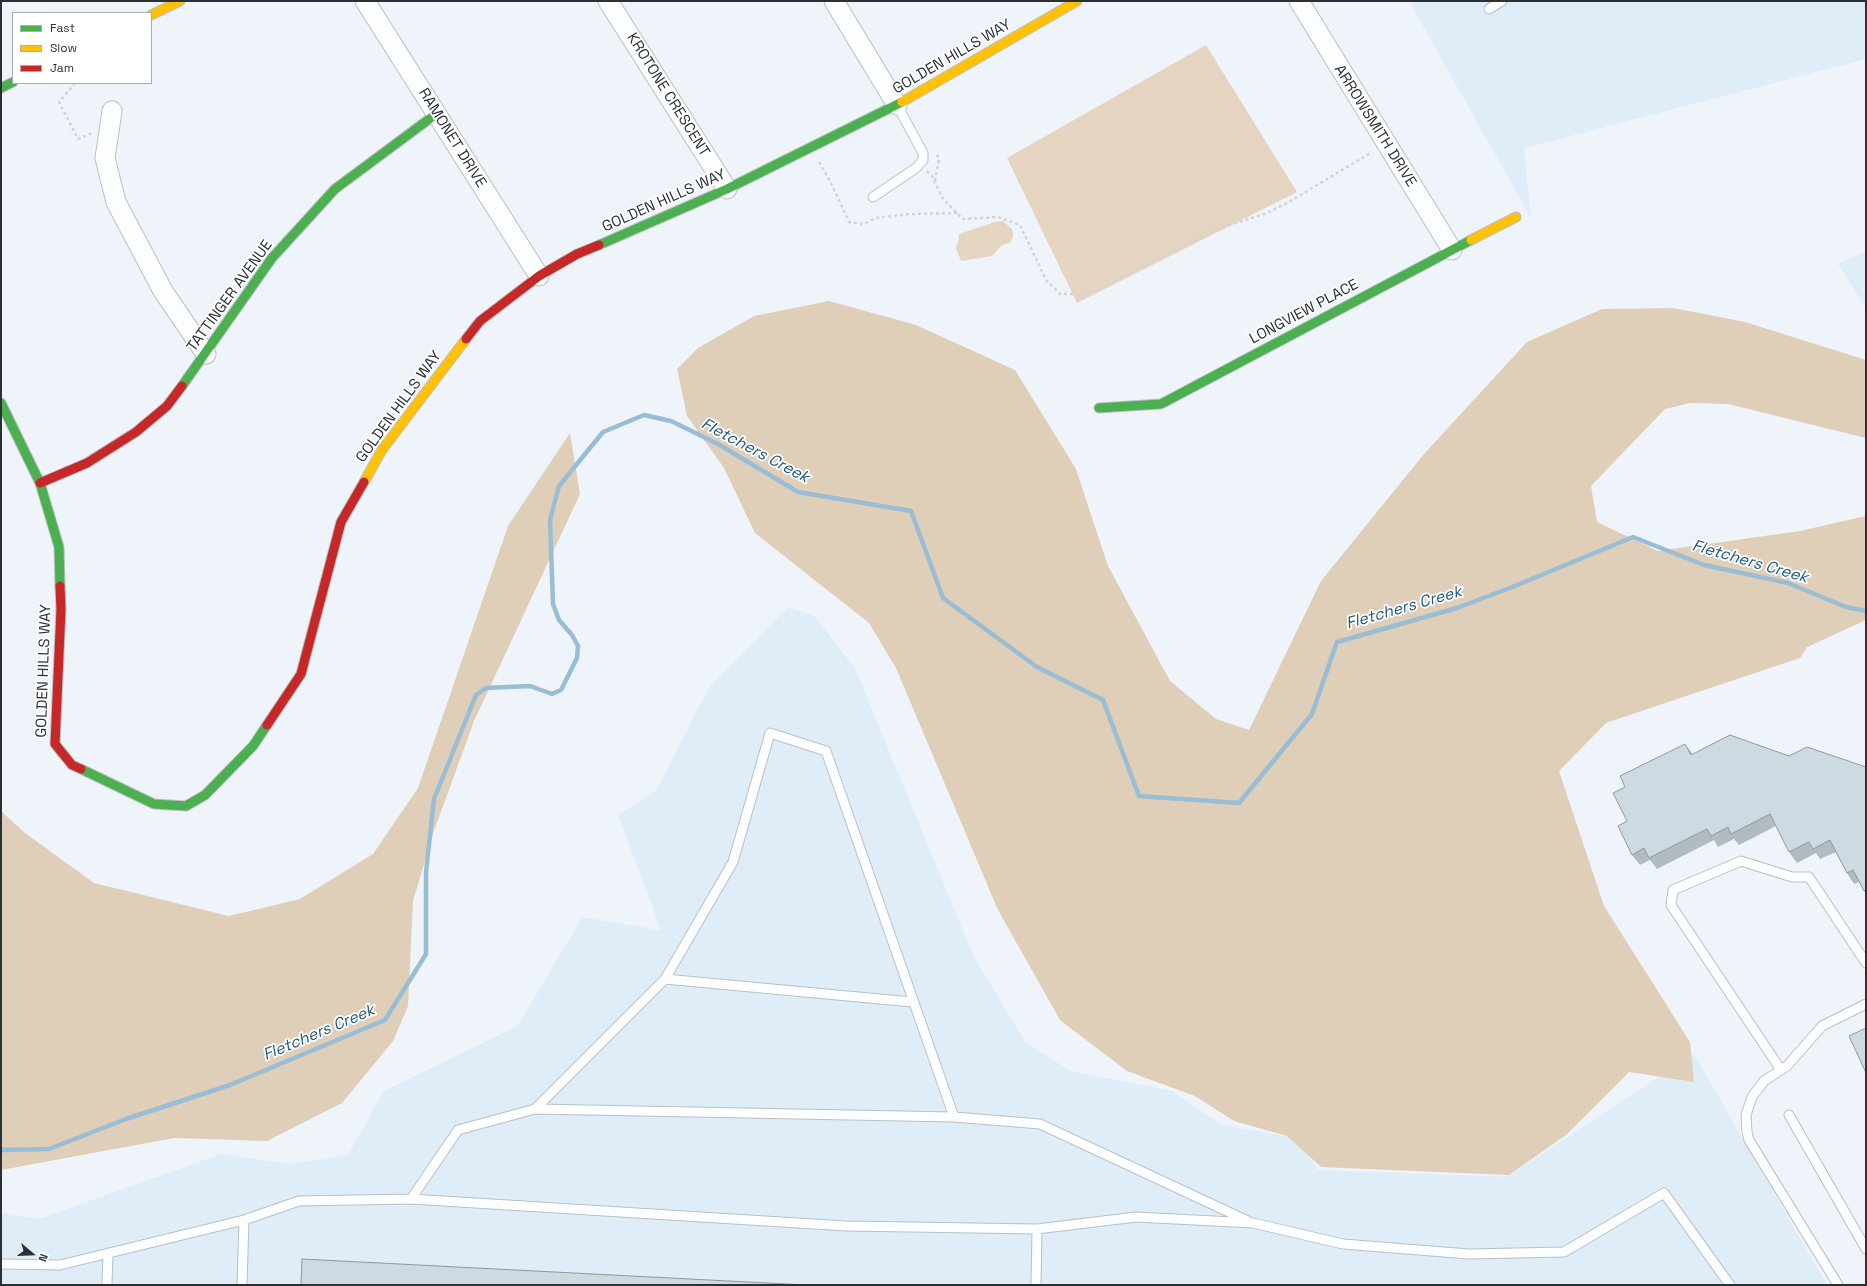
<!DOCTYPE html>
<style>
body{margin:0}
#map{position:relative;width:1867px;height:1286px;overflow:hidden;background:#eef4f9;font-family:"Space Grotesk",sans-serif}
canvas{display:block}
.frame{position:absolute;inset:0;border:2px solid #2a3034;pointer-events:none}
.legend{position:absolute;left:12px;top:12px;width:140px;height:72px;box-sizing:border-box;background:#fff;border:1px solid #aaacae;margin:0;padding:5px 7px;list-style:none;font-size:12px;color:#2a3034}
.legend li{display:flex;align-items:center;gap:8px;height:20px}
.legend b{width:20px;border:1px solid #aaacae}
.north{position:absolute;left:12px;top:1234px;width:40px;height:40px;-webkit-text-stroke:3px #fff;paint-order:stroke;rotate:109deg;font-size:11px;font-weight:700;line-height:16px;text-align:center;color:#2a3034}
.north::after{content:'';display:block;margin:auto;width:14px;height:18px;background:#2a3034;clip-path:polygon(50% 0,100% 100%,50% 72%,0 100%)}
</style>
<div id="map">
<canvas width="1867" height="1286"></canvas>
<div class="frame"></div>
<ul class="legend">
<li><b style="height:5px;background:#4caf50"></b>Fast</li>
<li><b style="height:5px;background:#ffc107"></b>Slow</li>
<li><b style="height:5px;background:#c62828"></b>Jam</li>
</ul>
<div class="north">N</div>
</div>
<script>
const g = document.querySelector('canvas').getContext('2d');
g.lineJoin = 'round';
function fillPath(path, color) { g.fillStyle = color; g.fill(path, 'evenodd'); }
const poly = rows => new Path2D(rows.map(r => 'M' + r).join(''));
function stroke(path, color, width, dash) { g.strokeStyle = color; g.lineWidth = width; g.lineCap = dash ? 'butt' : 'round'; g.setLineDash(dash || []); g.stroke(path); }
function drawText(font, color, halo, rows, align = 'center') {
  g.font = font + ' "Space Grotesk",sans-serif'; g.lineWidth = 3.5; g.setLineDash([]); g.textBaseline = 'middle'; g.strokeStyle = halo; g.fillStyle = color; for (const [text, x, y, turn = 0] of rows) {
    g.save(); g.translate(x, y); g.rotate((+turn || 0) * Math.PI / 180); g.textAlign = isNaN(turn) ? turn : align; if (halo) g.strokeText(text, 0, 0); g.fillText(text, 0, 0); g.restore();
  }
}
const built = poly([
 [1409,1,1866,1,1866,59,1524,148,1531,218],
 [1866,251,1866,308,1838,264],
 [788,607,814,616,855,668,973,955,1025,1042,1071,1071,1172,1091,1222,1125,1297,1138,1318,1170,1507,1177,1694,1054,1827,1285,1,1285,1,1213,39,1219,221,1154,290,1164,348,1155,384,1091,518,1026,582,917,661,930,618,815,656,791,710,686]
]);
const green = poly([
 [1206,45,1297,192,1077,303,1007,158],
 [1003,221,1012,229,1013,236,1011,242,1001,246,992,256,961,261,956,248,959,239,959,234,995,222]
]);
const forest = poly([
 [829,301,916,325,1015,370,1076,469,1108,566,1170,681,1216,719,1249,730,1321,581,1424,454,1527,342,1602,309,1673,308,1745,322,1866,360,1866,438,1728,404,1690,403,1665,409,1591,486,1597,522,1658,551,1800,531,1866,516,1866,620,1807,647,1800,658,1606,723,1559,771,1604,906,1690,1042,1694,1082,1629,1072,1566,1135,1509,1175,1321,1167,1287,1136,1234,1121,1195,1096,1127,1071,1060,1020,998,910,896,668,869,623,755,533,724,468,687,416,677,369,698,348,754,316],
 [570,433,580,494,474,721,434,831,413,901,408,1006,393,1041,342,1103,267,1141,174,1138,1,1170,1,811,25,833,94,883,229,916,300,899,373,854,418,788,508,526]
]);
const stream = poly([
 [1,1150,49,1149,126,1119,230,1085,385,1020,426,954,426,872,434,799,476,695,486,688,530,686,552,694,561,690,577,658,578,646,572,635,559,620,553,604,550,520,559,486,603,432,644,415,671,421,718,444,798,492,911,511,943,598,1037,667,1103,700,1139,796,1239,803,1312,714,1337,642,1457,608,1510,588,1633,537,1704,565,1788,583,1846,607,1866,611]
]);
const path = poly([
 [75,83,59,102,78,139,92,133],
 [819,162,831,183,849,222,864,224,875,218,910,214,958,213],
 [927,171,932,176,943,199,963,219,998,217,1020,225,1046,280,1060,294,1080,294,1101,289,1208,232,1267,213,1289,202,1372,152],
 [935,181,939,159,936,153]
]);
const lane = poly([
 [1489,9,1502,1],
 [873,197,916,168,923,160,923,153,897,105],
 [665,979,912,1002],
 [1781,1070,1671,905,1673,890,1741,861,1792,877,1809,877,1866,963],
 [535,1109,665,979,733,862,770,733,826,751,954,1117],
 [1789,1115,1866,1249],
 [411,1199,458,1130,535,1109,954,1117,1040,1124,1248,1221],
 [1,1264,60,1265,244,1220],
 [107,1285,108,1254],
 [242,1285,244,1220,299,1201,411,1199,846,1226,1037,1229,1136,1217,1253,1223,1343,1244,1469,1254,1564,1252,1664,1193,1730,1285],
 [1036,1285,1037,1229],
 [1838,1285,1749,1140,1747,1132,1746,1115,1752,1097,1764,1081,1787,1066,1822,1026,1866,1004]
]);
const street = poly([
 [365,1,539,276],
 [608,1,727,189],
 [834,1,897,105],
 [1299,1,1452,250],
 [112,111,105,158,116,202,163,291,206,354]
]);
const fast = poly([
 [1,88,13,82],
 [599,245,727,189,902,102],
 [182,386,272,258,335,189,436,114],
 [1,403,40,483,59,547,60,586],
 [1099,408,1161,404,1471,240],
 [81,769,154,804,186,806,205,795,253,746,267,725]
]);
const slow = poly([
 [151,15,180,1],
 [902,102,1077,1],
 [1471,240,1516,217],
 [364,482,382,450,466,339]
]);
const jam = poly([
 [466,339,480,321,539,276,577,254,599,245],
 [40,483,87,463,136,432,167,406,182,386],
 [60,586,61,609,55,744,72,765,81,769],
 [267,725,301,674,341,522,364,482]
]);
const wall = poly([
 [1692,755,1789,756,1866,767,1866,894,1859,882,1854,884,1847,873,1836,852,1820,859,1816,853,1797,863,1789,852,1776,826,1739,845,1734,839,1718,847,1714,840,1657,869,1650,860,1640,865,1632,855,1627,821]
]);
const shadedWall = poly([
 [1685,744,1692,754,1691,755]
]);
const building = poly([
 [1730,735,1789,756,1807,747,1866,767,1866,890,1864,891,1853,870,1847,873,1830,840,1813,849,1809,842,1789,852,1770,814,1731,834,1728,827,1711,836,1707,829,1649,858,1644,848,1632,855,1618,826,1627,821,1613,793,1625,787,1620,776,1685,744,1691,755,1730,735],
 [1866,1028,1866,1073,1849,1036,1866,1028],
 [302,1259,806,1285,301,1285,302,1259]
]);
const streetNames = [
 ["GOLDEN HILLS WAY",952,57,-30],
 ["KROTONE CRESCENT",668,95,58],
 ["ARROWSMITH DRIVE",1375,126,58],
 ["RAMONET DRIVE",452,138,58],
 ["GOLDEN HILLS WAY",664,201,-24],
 ["TATTINGER AVENUE",230,296,-54],
 ["LONGVIEW PLACE",1304,312,-28],
 ["GOLDEN HILLS WAY",399,407,-54],
 ["GOLDEN HILLS WAY",44,671,-88]
];
const waterNames = [
 ["Fletchers Creek",755,451,28],
 ["Fletchers Creek",1750,562,16],
 ["Fletchers Creek",1404,608,-16],
 ["Fletchers Creek",319,1033,-23]
];
fillPath(built, '#deedf8');
fillPath(green, '#e5d5c0');
fillPath(forest, '#dfceb8');
stroke(stream, '#98bdd5', 4.5);
stroke(lane, '#bbc0c4', 11);
stroke(street, '#bbc0c4', 21);
stroke(fast, '#bbc0c4', 11);
stroke(slow, '#bbc0c4', 11);
stroke(jam, '#bbc0c4', 11);
stroke(path, '#d0d4d5', 2.5, [3, 3]);
stroke(lane, '#fcfdfe', 9);
stroke(street, '#fcfdfe', 19);
stroke(fast, '#4caf50', 9);
stroke(slow, '#ffc107', 9);
stroke(jam, '#c62828', 9);
fillPath(wall, '#b0bbc2');
fillPath(shadedWall, '#90999e');
fillPath(building, '#cddae2');
stroke(building, '#90999e', 1);
drawText('15px', '#2a3034', '#fff', streetNames);
drawText('italic 16px', '#1f597a', '#fff', waterNames);
</script>
